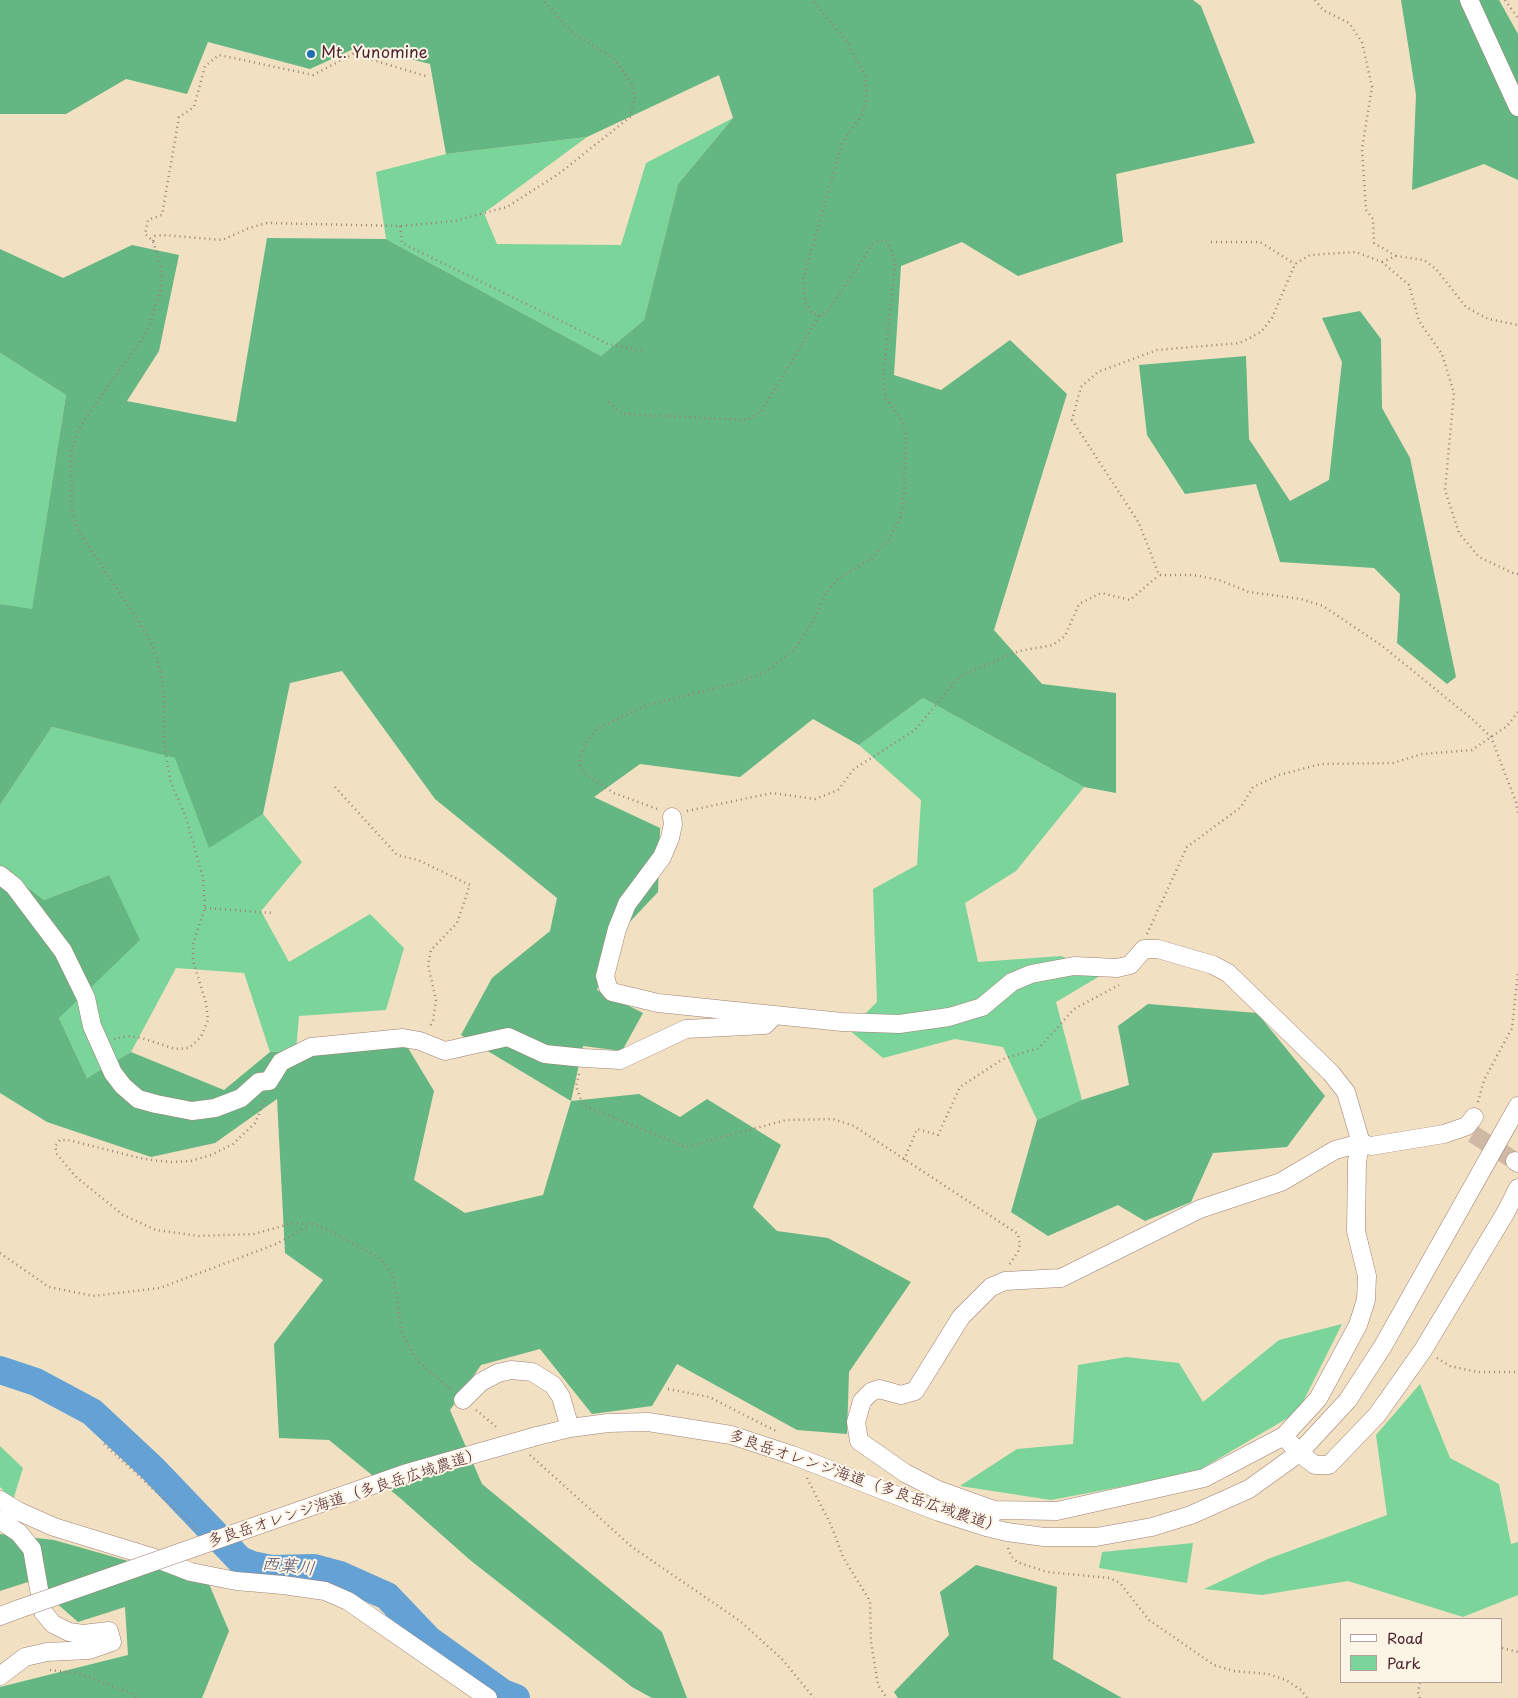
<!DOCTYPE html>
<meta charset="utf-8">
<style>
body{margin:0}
#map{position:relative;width:1518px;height:1698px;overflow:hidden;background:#f2e0c2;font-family:"Playpen Sans",sans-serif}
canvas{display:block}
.legend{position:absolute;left:1340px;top:1618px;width:162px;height:65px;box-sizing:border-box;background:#fcf5e5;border:1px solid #b59f9b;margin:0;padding:6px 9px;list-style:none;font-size:15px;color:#4a1f2b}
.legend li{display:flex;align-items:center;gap:10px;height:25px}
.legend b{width:25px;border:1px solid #b59f9b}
</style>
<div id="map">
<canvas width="1518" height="1698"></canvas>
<ul class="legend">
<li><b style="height:6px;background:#fff"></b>Road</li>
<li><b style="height:14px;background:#7bd49a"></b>Park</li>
</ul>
</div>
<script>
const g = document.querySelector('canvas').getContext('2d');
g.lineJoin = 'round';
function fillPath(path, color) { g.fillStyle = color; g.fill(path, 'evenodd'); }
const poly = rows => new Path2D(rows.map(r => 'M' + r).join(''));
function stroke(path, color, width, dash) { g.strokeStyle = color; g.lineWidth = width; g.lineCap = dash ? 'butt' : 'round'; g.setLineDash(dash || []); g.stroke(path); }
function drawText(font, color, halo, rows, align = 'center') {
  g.font = font + ' "Playpen Sans","Klee One",sans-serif'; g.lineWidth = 4; g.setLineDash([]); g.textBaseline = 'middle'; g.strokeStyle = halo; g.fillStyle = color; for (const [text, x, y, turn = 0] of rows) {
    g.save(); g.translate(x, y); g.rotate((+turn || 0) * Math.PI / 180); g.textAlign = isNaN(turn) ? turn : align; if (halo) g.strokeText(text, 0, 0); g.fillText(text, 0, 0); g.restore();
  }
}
const green = poly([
 [733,118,678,184,644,320,601,356,386,239,376,172,446,154,587,137,484,213,497,244,621,245,646,163],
 [0,353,66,395,32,610,0,604],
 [923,698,1084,787,1016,871,965,903,978,962,1061,956,1105,973,1056,1002,1082,1100,1037,1120,1003,1047,955,1039,883,1058,849,1030,877,1002,873,889,917,865,921,800,859,745],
 [52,727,176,758,209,847,263,814,302,862,261,911,289,962,370,914,404,948,386,1010,299,1016,296,1050,270,1052,244,973,176,968,131,1052,87,1078,59,1018,109,875,44,900,0,866,0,805],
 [1342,1324,1298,1412,1194,1473,1051,1500,960,1486,1017,1449,1073,1444,1078,1365,1126,1357,1179,1363,1203,1402,1279,1340],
 [1420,1384,1450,1458,1499,1484,1511,1544,1518,1542,1518,1595,1463,1617,1348,1581,1262,1595,1204,1589,1268,1559,1387,1515,1376,1435],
 [0,1446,23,1468,13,1500,0,1487],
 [1193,1543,1187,1583,1099,1568,1102,1552]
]);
const forest = poly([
 [0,0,1193,0,1201,6,1255,143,1116,174,1123,242,1018,276,962,242,901,266,894,375,941,390,1010,340,1067,394,994,630,1042,684,1116,693,1116,793,1084,787,923,698,859,745,813,719,740,777,640,764,594,797,660,828,658,892,609,944,597,990,643,1013,622,1051,583,1046,571,1101,639,1094,680,1117,707,1099,781,1145,753,1207,777,1231,828,1238,911,1282,849,1372,847,1434,797,1430,677,1364,652,1406,592,1414,540,1349,481,1365,450,1410,482,1484,662,1632,687,1698,652,1698,632,1687,470,1560,400,1498,329,1440,279,1438,274,1344,323,1280,285,1253,277,1099,215,1143,151,1157,47,1122,0,1093,0,866,44,900,109,875,140,940,59,1018,87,1078,131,1052,224,1090,270,1052,405,1043,434,1091,414,1180,465,1213,543,1195,571,1101,461,1035,492,978,550,931,557,898,435,799,342,671,290,683,263,814,209,848,175,758,52,727,0,805,0,604,32,609,66,395,0,353,0,249,63,278,132,245,179,255,159,351,127,401,236,422,267,238,386,239,601,356,644,320,678,184,733,118,719,75,587,137,446,154,430,64,360,46,310,69,208,42,187,94,126,79,66,114,0,114],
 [1401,0,1499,0,1518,34,1518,180,1484,164,1412,190,1416,95],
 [1360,311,1381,339,1382,408,1410,458,1456,677,1447,684,1397,643,1400,594,1374,568,1280,562,1256,484,1185,494,1147,435,1139,365,1246,356,1249,439,1290,501,1329,480,1342,362,1322,318],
 [1148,1004,1257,1013,1325,1096,1287,1147,1213,1153,1191,1202,1145,1221,1118,1205,1048,1236,1011,1212,1037,1120,1082,1100,1129,1085,1118,1026],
 [0,1534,54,1540,209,1584,229,1631,202,1698,0,1698,0,1687,128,1655,125,1607,78,1622,31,1581,0,1591],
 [976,1565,1057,1587,1053,1659,1122,1698,898,1698,894,1692,949,1635,940,1592]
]);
const river = poly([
 [0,1370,36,1382,92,1412,153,1469,240,1560,252,1565,272,1569,314,1568,340,1575,387,1596,428,1639,503,1693,516,1698]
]);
const minorTunnel = poly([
 [1473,1134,1515,1161]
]);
const path = poly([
 [1315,0,1323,10,1349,23,1362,42,1372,87,1362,149,1366,210,1373,219,1374,243,1396,256],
 [1505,0,1518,18],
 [400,226,402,243,608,344,644,351],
 [153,241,155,236,163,235,222,240,249,228,267,223,400,226,454,221,507,207,560,173,630,117,635,97,631,82,613,58,573,33,543,0],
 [1211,242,1260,242,1295,264],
 [1382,262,1396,256,1424,260,1436,269,1466,307,1488,319,1518,325],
 [609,402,623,414,747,420,761,412,819,316],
 [1518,574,1515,574,1479,557,1459,533,1445,490,1454,393,1442,354,1419,321,1409,285,1382,262,1356,252,1310,255,1295,264,1272,318,1261,332,1240,343,1157,350,1098,372,1081,387,1072,420,1139,523,1159,575,1194,575,1219,580,1249,592,1301,599,1323,606,1381,645,1471,718,1491,737,1516,802,1518,813],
 [335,787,397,855,418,860,470,885,457,923,431,950,428,965,436,1000,433,1021,429,1028],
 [657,809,614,793,585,774,580,767,581,755,586,742,597,729,647,705,733,684,766,672,795,649,812,623,825,594,838,579,872,558,888,541,900,519,904,494,906,434,900,417,886,399,883,377,895,265,892,251,887,242,880,240,872,245,829,310,819,316,811,312,805,301,803,280,842,143,862,115,867,97,865,76,847,41,812,0],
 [687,811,772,793,815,799,838,790,854,769,915,730,960,676,1019,651,1053,645,1065,636,1079,604,1101,593,1130,600,1159,575],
 [205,908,273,913],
 [1147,934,1187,847,1241,807,1253,787,1279,775,1321,764,1393,763,1422,754,1472,750,1507,726,1518,712],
 [114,1039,127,1036,142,1038,175,1049,189,1048,201,1037,208,1020,206,1003,193,961,193,944,205,908,203,877,185,815,171,783,164,745,164,699,161,674,153,646,136,617,79,532,72,508,71,464,72,448,78,431,89,413,147,332,161,290,161,267,153,241,145,234,148,220,162,215,179,117,194,107,205,66,219,55,313,75,353,54,429,77],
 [579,1074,576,1086,583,1105,686,1147,786,1120,833,1119,854,1126,1018,1234,1020,1244,1018,1252,1009,1265],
 [265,1100,255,1123,233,1144,211,1155,191,1161,170,1162,144,1159,68,1140,60,1140,55,1146,57,1154,75,1176,123,1215,156,1230,199,1236,254,1234,293,1223,312,1224,330,1231,381,1259,393,1275,402,1334,418,1362,451,1389],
 [1478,1102,1484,1080,1512,1028,1518,972],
 [904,1160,917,1129,938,1135,960,1087,1003,1059,1039,1048,1074,1009,1119,985],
 [0,1253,49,1287,93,1296,160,1288,276,1244,310,1225],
 [1437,1358,1450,1366,1477,1372,1518,1372],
 [668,1389,709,1397,776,1431],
 [476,1410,499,1429],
 [104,1444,198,1530],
 [530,1455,632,1547,740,1621,782,1659,814,1698],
 [807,1478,831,1525,843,1557,870,1601,871,1642,878,1685,887,1698],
 [1008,1548,1011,1556,1017,1562,1047,1572,1110,1578,1120,1583,1149,1620,1214,1665,1233,1671,1268,1674,1286,1680,1301,1690,1307,1698],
 [1502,1648,1518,1652],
 [50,1670,77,1673,131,1693,136,1698],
 [1420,1698,1418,1692,1420,1682]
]);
const minor = poly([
 [1469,0,1518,107],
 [672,817,673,824,670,838,662,857,627,904,617,929,605,976,608,987,612,992,658,1003,842,1022,899,1024,949,1017,982,1007,1012,982,1031,974,1074,966,1117,968,1130,965,1144,949,1158,949,1213,965,1228,973,1331,1073,1346,1092,1361,1143,1357,1161,1356,1231,1367,1276,1366,1300,1358,1325,1318,1399,1284,1436,1299,1453,1315,1465,1329,1465,1377,1415,1423,1350,1506,1212,1518,1188],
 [0,875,14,886,63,951,86,998,92,1026,113,1073,123,1086,138,1099,156,1104,192,1111,215,1108,241,1098,259,1082,269,1081,281,1062,311,1047,403,1038,420,1041,445,1051,508,1037,545,1054,584,1058,620,1060,686,1029,765,1025,773,1017],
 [1515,1161,1518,1163],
 [463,1400,481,1382,498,1373,511,1370,532,1372,553,1385,561,1397,570,1428],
 [537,1436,570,1428,608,1423,648,1422,731,1435,792,1455,939,1512,986,1527,1007,1532,1044,1537,1096,1537,1152,1527,1191,1515,1249,1489,1299,1453,1348,1400,1383,1346,1518,1106],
 [0,1500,18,1511,54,1527,155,1558,191,1572,236,1581,283,1585,325,1591,348,1601,488,1698],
 [994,1510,938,1490,905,1473,859,1441,856,1422,862,1401,871,1392,879,1389,901,1395,915,1391,961,1317,991,1287,1005,1281,1061,1278,1200,1209,1281,1182,1335,1150,1361,1143,1371,1146,1444,1134,1467,1126,1474,1117],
 [990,1519,994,1510,1057,1511,1204,1478,1284,1436],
 [0,1520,19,1533,32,1549,43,1612,53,1624,69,1632,83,1634,109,1631,112,1642,89,1650,47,1652,25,1657,0,1676],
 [0,1616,19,1609]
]);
const minorBridge = poly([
 [19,1609,404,1474,537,1436]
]);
const markers = [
 [311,54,5,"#1f6fb2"]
];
const poiNames = [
 ["Mt. Yunomine",321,54]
];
const streetNames = [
 ["多良岳オレンジ海道（多良岳広域農道）",865,1482,19],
 ["多良岳オレンジ海道（多良岳広域農道）",345,1498,-18]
];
const waterNames = [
 ["西葉川",288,1567,6]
];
fillPath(green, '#7bd49a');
fillPath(forest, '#64b682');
stroke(river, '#64a2d6', 28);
stroke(minorTunnel, '#d0b9a4', 18, [18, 9]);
stroke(minor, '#9e8076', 19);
stroke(path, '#9e8076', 2.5, [1, 4]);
stroke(minor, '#fff', 18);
stroke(minorBridge, '#9e8076', 19, []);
stroke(minorBridge, '#fff', 18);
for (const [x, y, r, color] of markers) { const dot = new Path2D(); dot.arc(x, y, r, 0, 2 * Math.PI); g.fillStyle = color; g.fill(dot); stroke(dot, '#fcf5e5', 2); }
drawText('16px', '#4a1f2b', '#fcf5e5', poiNames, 'left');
drawText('16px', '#4a1f2b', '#fcf5e5', streetNames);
drawText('italic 18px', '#54536f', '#fcf5e5', waterNames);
</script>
